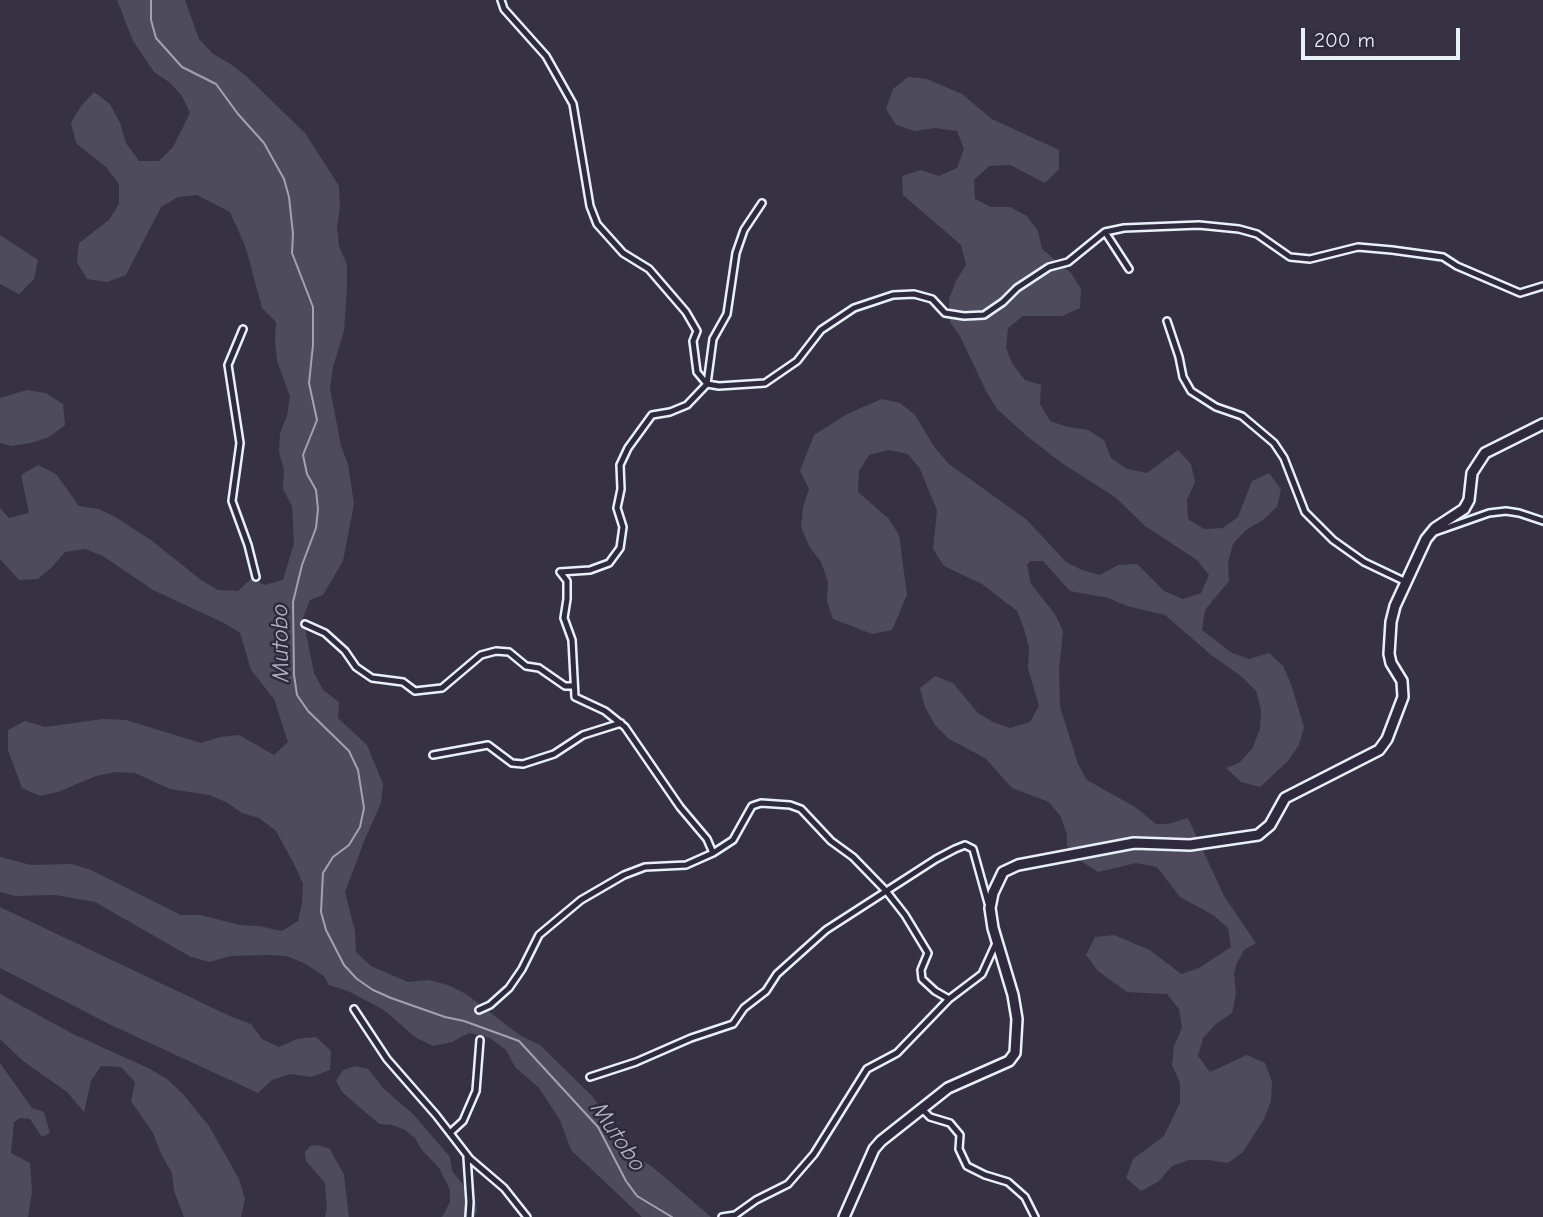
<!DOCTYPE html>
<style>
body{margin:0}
#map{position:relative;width:1543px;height:1217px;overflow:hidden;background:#363244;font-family:"Comic Neue",sans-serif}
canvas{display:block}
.scale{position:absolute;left:1301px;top:28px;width:159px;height:32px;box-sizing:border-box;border:4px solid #e8f1f8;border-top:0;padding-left:9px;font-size:21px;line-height:24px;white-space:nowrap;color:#e8f1f8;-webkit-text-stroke:5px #2f2a3d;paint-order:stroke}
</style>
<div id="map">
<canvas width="1543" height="1217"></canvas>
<div class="scale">200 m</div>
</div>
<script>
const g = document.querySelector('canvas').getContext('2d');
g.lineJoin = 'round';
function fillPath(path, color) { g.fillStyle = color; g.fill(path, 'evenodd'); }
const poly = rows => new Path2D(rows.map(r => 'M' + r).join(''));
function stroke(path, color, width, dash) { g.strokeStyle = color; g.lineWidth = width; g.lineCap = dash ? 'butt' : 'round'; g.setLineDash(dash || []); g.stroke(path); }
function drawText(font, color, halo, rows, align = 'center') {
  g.font = font + ' "Comic Neue",sans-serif'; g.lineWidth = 5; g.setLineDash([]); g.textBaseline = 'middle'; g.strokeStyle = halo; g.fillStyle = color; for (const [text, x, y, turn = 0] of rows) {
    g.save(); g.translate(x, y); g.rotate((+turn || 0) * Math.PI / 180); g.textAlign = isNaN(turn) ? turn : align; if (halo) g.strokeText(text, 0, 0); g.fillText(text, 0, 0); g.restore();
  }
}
const green = poly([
 [117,0,185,0,199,39,213,54,229,63,245,75,305,133,339,186,340,207,337,227,339,246,347,265,347,287,344,331,333,367,330,388,341,446,348,464,354,504,343,561,323,595,310,600,303,618,314,673,323,690,339,702,338,718,367,745,383,784,381,803,365,839,345,892,355,931,356,952,371,966,408,982,428,980,448,985,466,994,521,1036,540,1045,594,1098,625,1148,655,1169,711,1217,642,1217,571,1150,560,1120,539,1088,515,1067,506,1050,490,1038,469,1033,452,1042,433,1046,415,1037,384,1010,348,991,329,985,324,976,304,963,286,956,267,955,230,956,210,962,191,957,95,902,55,895,15,896,0,892,0,857,31,865,72,864,91,870,181,915,200,915,240,925,259,926,282,931,298,921,302,903,303,884,295,866,276,831,259,818,242,813,226,802,209,795,170,789,135,773,116,772,96,776,58,792,40,796,22,788,8,750,8,730,25,721,45,727,103,719,126,720,201,743,220,737,239,735,274,755,288,742,274,699,251,670,240,633,224,623,153,590,103,556,85,549,65,552,52,567,38,579,19,580,0,559,0,508,9,518,29,513,21,475,38,465,56,474,79,506,99,509,117,518,151,540,201,580,218,590,238,591,252,578,264,585,283,580,294,543,292,506,283,489,284,470,279,452,280,433,287,416,290,396,277,361,275,341,276,322,262,308,246,248,230,212,197,195,178,197,161,207,126,275,107,282,87,279,77,262,79,243,109,220,119,204,119,184,106,167,76,143,71,123,81,106,94,92,110,104,120,123,126,143,139,161,159,161,173,147,190,113,182,96,169,82,154,72,133,41],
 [908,77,927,79,962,94,992,119,1059,150,1059,169,1045,183,1010,165,989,166,974,180,975,199,991,207,1010,207,1027,216,1038,231,1042,249,1071,273,1081,289,1080,308,1062,316,1023,316,1008,328,1006,348,1013,365,1025,380,1041,385,1040,404,1050,421,1068,427,1088,430,1104,440,1111,458,1127,469,1147,473,1178,450,1191,464,1195,482,1187,500,1188,519,1204,529,1223,528,1238,517,1252,481,1269,473,1281,489,1277,507,1263,520,1246,530,1233,544,1228,563,1229,581,1205,610,1202,630,1232,653,1249,659,1269,653,1283,666,1291,684,1304,727,1299,745,1288,761,1260,787,1241,782,1226,768,1239,763,1252,749,1260,729,1261,710,1256,691,1242,677,1210,654,1165,615,1127,606,1108,598,1070,591,1043,561,1030,561,1027,565,1031,584,1055,614,1063,631,1059,669,1060,707,1078,764,1087,780,1135,807,1156,824,1168,824,1188,818,1224,896,1256,943,1244,950,1236,965,1234,974,1236,994,1232,1013,1216,1024,1203,1038,1198,1056,1210,1072,1247,1055,1265,1063,1272,1082,1271,1101,1264,1119,1243,1152,1228,1163,1209,1160,1189,1160,1172,1166,1158,1182,1141,1191,1126,1178,1133,1159,1164,1136,1180,1103,1180,1083,1172,1065,1174,1046,1182,1028,1179,1009,1167,994,1127,992,1098,971,1086,955,1095,937,1114,935,1150,950,1181,974,1199,968,1231,947,1228,928,1213,915,1180,897,1157,867,1136,863,1098,872,1081,861,1067,846,1067,835,1061,817,1049,802,1012,788,985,758,949,739,935,725,925,707,920,688,935,676,953,683,978,713,993,722,1010,728,1030,722,1039,706,1028,668,1029,648,1024,629,1017,611,982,584,944,566,933,549,937,510,920,469,908,454,889,450,869,455,859,471,858,492,889,519,899,535,907,595,892,630,872,634,833,619,827,601,828,582,821,562,809,546,801,527,803,507,809,489,800,471,814,435,847,414,882,399,900,403,915,415,935,448,949,464,1027,520,1066,562,1082,570,1100,575,1118,565,1137,564,1164,591,1183,599,1201,593,1209,575,1197,560,1145,526,1115,497,1063,464,1028,437,997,409,986,391,960,336,950,322,949,299,956,281,966,265,961,245,903,195,902,176,921,170,939,176,957,168,964,149,957,131,935,128,915,131,896,125,886,109,893,89],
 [0,235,38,260,34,279,19,294,0,284],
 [27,390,46,393,63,404,65,425,49,437,31,443,11,446,0,443,0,398],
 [0,907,232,1017,251,1024,262,1039,279,1047,297,1039,316,1037,331,1051,330,1070,311,1077,290,1074,272,1080,258,1093,111,1025,0,968],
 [0,994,73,1034,148,1068,167,1079,182,1093,209,1126,239,1179,245,1199,241,1217,184,1217,174,1191,172,1173,161,1154,153,1133,131,1101,135,1082,121,1067,101,1066,91,1081,84,1112,67,1092,23,1061,0,1039],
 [0,1063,32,1108,44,1112,50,1133,42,1137,30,1119,20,1118,14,1122,11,1153,30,1163,32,1192,28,1217,0,1217],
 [355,1066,368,1069,384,1089,413,1114,450,1157,452,1171,475,1199,477,1211,474,1217,442,1217,450,1202,450,1190,439,1168,421,1149,415,1138,405,1130,392,1125,379,1124,342,1092,336,1081,343,1070],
 [318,1145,330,1149,344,1175,349,1217,325,1217,327,1208,325,1183,306,1161,305,1152,310,1146]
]);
const stream = poly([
 [151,0,151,20,156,38,182,67,216,84,238,114,264,143,284,179,289,197,293,234,292,253,313,307,313,345,309,383,317,420,303,455,307,474,316,490,318,509,316,528,302,565,293,602,294,675,297,695,308,711,349,751,358,770,364,808,360,827,349,845,333,857,323,873,321,912,326,930,344,965,357,979,373,990,391,998,445,1017,464,1021,519,1041,598,1127,626,1181,637,1196,672,1217]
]);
const minor = poly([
 [501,0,504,9,546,56,573,104,590,206,597,224,623,253,649,269,686,312,697,331,693,341,697,372,707,384,719,386,765,383,797,361,821,330,854,308,893,295,914,294,932,299,945,313,964,316,984,315,1003,302,1017,288,1049,267,1068,262,1105,232,1124,228,1199,225,1239,229,1257,234,1290,257,1310,259,1358,247,1392,250,1443,257,1457,266,1520,293,1543,286],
 [1105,232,1129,269],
 [1167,321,1179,357,1183,377,1191,391,1216,407,1242,416,1274,443,1284,458,1305,512,1333,540,1364,562,1406,582],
 [243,329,228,365,240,443,232,501,248,545,256,577],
 [1435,532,1489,513,1506,511,1519,513,1543,521],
 [560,572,590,570,609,563,620,548,623,527,617,508,621,489,620,465,628,448,652,415,670,412,687,405,707,384,713,339,727,314,736,253,744,230,762,203],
 [560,572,567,581,567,599,564,618,572,640,575,697,605,711,625,727,680,807,707,839,713,853],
 [305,624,325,633,345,651,356,667,372,678,403,682,415,691,442,688,481,655,496,651,509,652,526,666,539,668,565,686,574,686],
 [433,755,488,745,512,763,523,764,554,754,583,735,621,723],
 [354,1009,387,1059,436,1115,470,1159,504,1188,527,1217],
 [479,1010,490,1005,509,988,522,969,539,935,581,900,624,875,645,867,686,865,713,853,733,840,752,806,761,803,790,805,801,809,831,841,853,857,887,892,905,915,928,953,921,970,922,979,935,991,949,999],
 [590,1077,636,1062,691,1038,733,1024,744,1008,766,991,777,974,826,930,936,859,955,849,965,845,973,849,988,903],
 [922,1109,930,1117,950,1123,960,1135,959,1149,967,1166,985,1175,1008,1182,1025,1197,1035,1217],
 [451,1132,463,1121,476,1091,480,1040],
 [467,1157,470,1202,469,1217],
 [722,1217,735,1215,756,1200,788,1184,814,1154,867,1069,897,1053,949,999,982,974,997,941]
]);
const primary = poly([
 [844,1217,874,1149,881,1141,948,1088,1009,1061,1015,1053,1017,1019,1013,995,993,928,990,908,993,893,1003,872,1018,865,1134,843,1190,845,1258,835,1270,825,1285,798,1379,750,1387,739,1403,697,1402,681,1391,663,1389,654,1391,622,1395,606,1426,539,1435,528,1464,509,1469,500,1472,473,1485,453,1543,424]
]);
const waterNames = [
 ["Mutobo",281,643,-91],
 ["Mutobo",618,1137,56]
];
fillPath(green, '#4d4b5c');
stroke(stream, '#a0a4af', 2);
stroke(minor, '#e8f1f8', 10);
stroke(primary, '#e8f1f8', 14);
stroke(minor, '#2f2a3d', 5);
stroke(primary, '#2f2a3d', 9);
drawText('italic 24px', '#b2b7c2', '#2f2a3d', waterNames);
</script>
